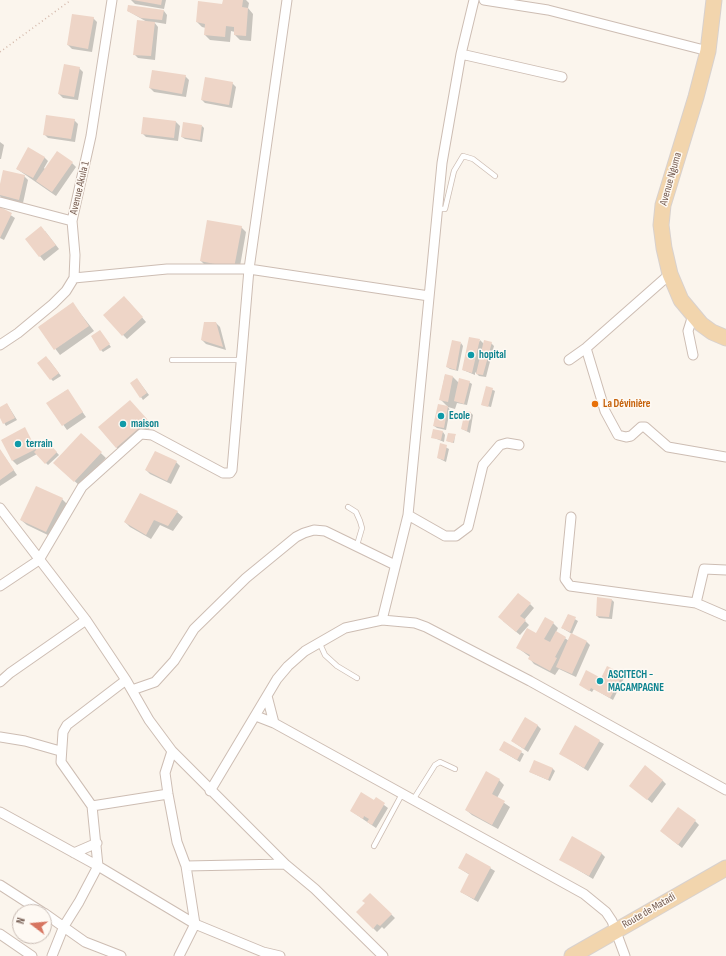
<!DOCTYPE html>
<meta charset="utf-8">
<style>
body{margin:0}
#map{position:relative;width:726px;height:956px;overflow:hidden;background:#fbf5ed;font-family:"Sofia Sans Condensed",sans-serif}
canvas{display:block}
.north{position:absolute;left:12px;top:904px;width:40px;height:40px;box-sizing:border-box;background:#fef9f3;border:1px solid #c7bab2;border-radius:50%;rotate:286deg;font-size:11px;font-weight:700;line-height:16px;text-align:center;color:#755c51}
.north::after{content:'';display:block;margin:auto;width:14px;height:18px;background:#d77560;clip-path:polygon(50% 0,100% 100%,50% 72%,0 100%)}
</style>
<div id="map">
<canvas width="726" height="956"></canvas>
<div class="north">N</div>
</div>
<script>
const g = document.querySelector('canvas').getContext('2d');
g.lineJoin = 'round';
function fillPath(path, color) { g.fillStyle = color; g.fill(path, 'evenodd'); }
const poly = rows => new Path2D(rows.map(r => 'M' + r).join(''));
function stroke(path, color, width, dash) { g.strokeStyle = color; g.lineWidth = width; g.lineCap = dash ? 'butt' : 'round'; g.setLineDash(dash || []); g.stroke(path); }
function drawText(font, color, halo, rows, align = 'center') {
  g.font = font + ' "Sofia Sans Condensed",sans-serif'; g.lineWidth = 3; g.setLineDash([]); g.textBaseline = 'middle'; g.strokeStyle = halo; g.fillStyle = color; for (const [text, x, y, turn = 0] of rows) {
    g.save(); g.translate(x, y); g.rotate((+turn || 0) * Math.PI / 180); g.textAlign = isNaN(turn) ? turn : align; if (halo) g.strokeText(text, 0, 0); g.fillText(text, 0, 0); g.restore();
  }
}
const shadow = poly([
 [131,0,166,0,164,9,135,4],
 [224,0,246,0,249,3,248,8,253,14,251,41,240,40,235,35,235,32,231,31,230,42,210,40,205,35,206,28,202,27,197,22,223,5],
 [128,11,164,11,167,15,166,24,154,22,158,27,155,60,138,58,134,54,147,22],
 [93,18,97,22,92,52,72,49,68,45],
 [79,68,83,72,78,100,63,98,59,94],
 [185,76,189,80,186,97,154,92,150,88],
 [232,83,236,87,232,108,205,103,202,100],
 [144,118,176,122,180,126,178,141,146,137,142,133],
 [74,120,78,124,75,142,48,138,44,134],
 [202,126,204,128,202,142,185,139,182,137],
 [0,142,4,145,1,159,0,159],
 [44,157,48,161,44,168,45,169,72,163,76,167,56,196,17,169],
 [24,176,28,180,23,203,2,198,0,196,0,188],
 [0,208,15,218,4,240,0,238],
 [241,227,246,232,239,272,206,266,201,261],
 [45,231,59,249,44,261,26,239],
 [128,301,146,322,127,339,104,315],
 [73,304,94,331,60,355,39,327],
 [216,323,220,327,226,350,206,344,202,340],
 [102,334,111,347,103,352,101,350],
 [480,340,484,344,491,343,494,346,486,377,479,376,475,372,475,375,463,370],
 [461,343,463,346,458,371,450,369,447,367],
 [49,360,61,376,53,381,51,379],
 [445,375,453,377,459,383,469,382,472,384,467,405,457,403,455,409,448,407,450,410,446,430,437,428,434,426,439,405,448,407,440,399],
 [137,379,149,395,143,400,141,397],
 [487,387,495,391,491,407,482,405],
 [67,390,86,417,67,430,48,403],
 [130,401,152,426,122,452,116,447],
 [7,404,17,420,6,426,0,416,0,408],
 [471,413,473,415,470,433,462,429],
 [24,429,37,450,46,441,59,455,48,465,37,454,17,465,13,461,2,440],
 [443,432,445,435,444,442,432,437],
 [81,434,106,458,80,486,60,468],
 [455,435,454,443,447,441],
 [441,445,449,449,446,462,438,458],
 [0,450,17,475,0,486],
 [176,462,180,466,171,484,150,474,146,470],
 [141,494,177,512,183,517,173,531,160,525,151,539,130,527,125,522],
 [62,499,67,504,52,537,27,525,21,520],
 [598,598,612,600,614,602,612,619,599,618,597,616],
 [530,604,534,608,524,620,529,625,520,635,503,621],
 [568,615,578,621,572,634,562,628],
 [553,623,558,628,556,632,569,641,587,642,590,645,576,677,559,669,555,675,534,664,529,658,530,657,518,648],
 [622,675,624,678,613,700,594,689,592,692,580,685],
 [537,725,541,729,528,752,512,741],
 [575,727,604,744,588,771,560,753],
 [504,742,524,754,520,762,500,750],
 [552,768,555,771,550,781,530,772],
 [499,780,504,785,497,798,510,807,498,829,472,815,466,810],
 [662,780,666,784,652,803,634,789],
 [376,799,388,808,376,828,351,811],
 [695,821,699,825,682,848,661,831],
 [601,853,605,857,593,879,560,859],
 [467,854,495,871,478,902,461,892,470,875,459,868],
 [370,894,395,918,384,929,382,927,377,932,357,912,366,903]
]);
const building = poly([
 [133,0,162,0,161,5],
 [223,0,243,0,242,7,248,8,246,36,234,35,234,27,226,26,225,37,204,35,205,24,196,22,198,1,222,4],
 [128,5,164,10,162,20,141,18,127,11],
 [72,14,94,17,88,49,67,45],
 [137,20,155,22,151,56,133,55],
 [64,64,80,67,74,97,58,94],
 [152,70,186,75,182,94,149,88],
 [205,77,233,82,229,105,201,100],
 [46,115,75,119,71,139,43,135],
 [143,117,176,121,174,138,141,134],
 [183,122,202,125,200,140,181,137],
 [28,147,45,157,33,178,16,169],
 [57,151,73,162,52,192,36,181],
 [3,170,25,175,19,200,0,195,0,184],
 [0,207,12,213,0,238],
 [207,220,242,226,234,268,200,261],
 [41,226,56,245,39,257,25,239],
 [124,296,143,317,122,336,103,315],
 [73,302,89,326,54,350,38,327],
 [204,322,216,322,223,347,201,340],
 [100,330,110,344,100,351,91,336],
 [469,337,480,339,472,373,462,370],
 [452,340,461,342,456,370,446,367],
 [484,340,492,342,483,375,476,374],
 [46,356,59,373,50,380,37,363],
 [445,374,453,376,448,402,439,400],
 [137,378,147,393,140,398,130,383],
 [459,378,470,381,464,404,454,401],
 [486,386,493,388,488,407,481,405],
 [68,389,83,412,62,426,46,403],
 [130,400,148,420,116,448,98,427],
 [7,403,15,418,3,424,0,418,0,407],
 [438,404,448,406,444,428,433,426],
 [465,411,471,412,467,431,461,429],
 [25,427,36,449,12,461,1,440],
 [433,429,443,431,441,440,431,438],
 [81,433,102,452,74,482,53,463],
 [448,433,456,434,453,443,446,441],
 [46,440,57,452,45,464,34,452],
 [440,443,447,445,444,460,437,458],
 [0,449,14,470,0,480],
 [155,451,177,461,167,481,145,470],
 [36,486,63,498,46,532,20,520],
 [140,493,178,511,168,526,154,520,146,535,124,522],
 [518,593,531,603,520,616,526,620,516,632,498,617],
 [597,597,612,599,609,617,596,616],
 [568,614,576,617,570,632,561,628],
 [545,617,554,622,544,639,550,642,556,631,566,637,555,657,557,658,550,671,528,659,530,655,516,648,527,628,536,633],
 [571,633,587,641,572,674,556,667],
 [607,666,623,674,610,698,591,688,589,691,579,685,586,670,601,678],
 [525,717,538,725,524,749,511,741],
 [575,725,600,740,584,768,559,754],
 [504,741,522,751,517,760,499,750],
 [534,760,553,768,548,780,529,772],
 [645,765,663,780,647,800,629,786],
 [486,771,500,779,492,794,505,801,492,825,465,810],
 [361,792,374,800,376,797,385,803,372,825,367,822,369,819,364,816,363,819,350,811],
 [678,807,696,820,678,845,660,831],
 [572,836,602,853,589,876,559,860],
 [466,853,491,867,474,899,460,892,469,874,458,868],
 [370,893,392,914,380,926,377,924,373,929,356,912,365,903,362,901]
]);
const path = poly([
 [0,52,71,0]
]);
const service = poly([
 [436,209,445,209,454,171,463,156,473,159,495,176],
 [172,360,241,360],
 [348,507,356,512,360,521,362,528,357,545],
 [320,644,325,655,337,666,357,678],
 [413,800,435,765,440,762,455,769],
 [374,846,402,794]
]);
const minor = poly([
 [484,0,548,10,708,51],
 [461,54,562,77],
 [0,202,72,221],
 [74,278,167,269,249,269,429,296],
 [693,315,688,331,693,355],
 [0,345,18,333,53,304,66,291,74,278,75,255,72,221,91,136,112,0],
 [586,348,605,411,618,435,626,437,631,436,641,427,645,427,668,447,726,457],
 [569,360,586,348,670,274],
 [0,508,86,620,126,680,149,720,172,751,285,864,315,889,383,956],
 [408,515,445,536,456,536,468,527,483,465,500,445,507,443,519,445],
 [571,517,565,579,570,586,696,603,726,616],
 [0,586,39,560,82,487,141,434,152,435,223,473,230,473,232,470,249,269,287,0],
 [696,603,704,569,726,570],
 [382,620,408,515,442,163,461,54,474,0],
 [0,682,10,673,86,620],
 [132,690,155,682,174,661,194,629,246,578,296,537,304,533,314,530,325,531,395,565],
 [267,696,274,723],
 [256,716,274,723,584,894,606,912,612,921,625,956],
 [0,737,25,741,60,751],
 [172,751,165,773,168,794,177,842,186,866,195,924,179,956],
 [210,791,277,679,288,666,305,651,345,628,382,620,415,623,426,627,530,681,726,790],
 [92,806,168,794],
 [0,812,98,866,195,924,263,952,280,956],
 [74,853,97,843],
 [186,866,285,864],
 [0,885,42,912],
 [44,913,85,942,121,956],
 [0,934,32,956],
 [52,956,64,926,79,902,98,866,92,806,61,762,63,732,67,725,126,680]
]);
const primary = poly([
 [714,0,708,51,696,97,663,205,661,225,664,248,670,274,681,300,701,324,712,332,726,338],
 [572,956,726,868]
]);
const markers = [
 [471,355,4,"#0f9aa8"],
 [595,404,4,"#e8710a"],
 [441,416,4,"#0f9aa8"],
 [123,424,4,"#0f9aa8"],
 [18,444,4,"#0f9aa8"],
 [600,681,4,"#0f9aa8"]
];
const streetNames = [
 ["Avenue Nguma",671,179,-74],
 ["Avenue Akula 1",80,188,-77],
 ["Route de Matadi",649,911,-30]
];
const cultureNames = [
 ["hopital",479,355],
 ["Ecole",449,416],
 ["maison",131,424],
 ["terrain",26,444],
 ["ASCITECH -",608,675],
 ["MACAMPAGNE",608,688]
];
const foodNames = [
 ["La Dévinière",603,404]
];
fillPath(shadow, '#0003');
fillPath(building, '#eed5c7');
stroke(service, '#cdbdb3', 6);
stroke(minor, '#cdbdb3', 11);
stroke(primary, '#d8d1ce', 17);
stroke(path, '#d3b8aa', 1.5, [1, 3]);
stroke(service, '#fff', 4.5);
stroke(minor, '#fff', 9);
stroke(primary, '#f2d5ad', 15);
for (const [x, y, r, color] of markers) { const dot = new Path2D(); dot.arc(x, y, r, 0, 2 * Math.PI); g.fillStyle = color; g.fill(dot); stroke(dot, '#fef9f3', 1.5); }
drawText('11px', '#755c51', '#fef9f3', streetNames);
drawText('bold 11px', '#0d838f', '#fef9f3', cultureNames, 'left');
drawText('bold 11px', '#c56008', '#fef9f3', foodNames, 'left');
</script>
